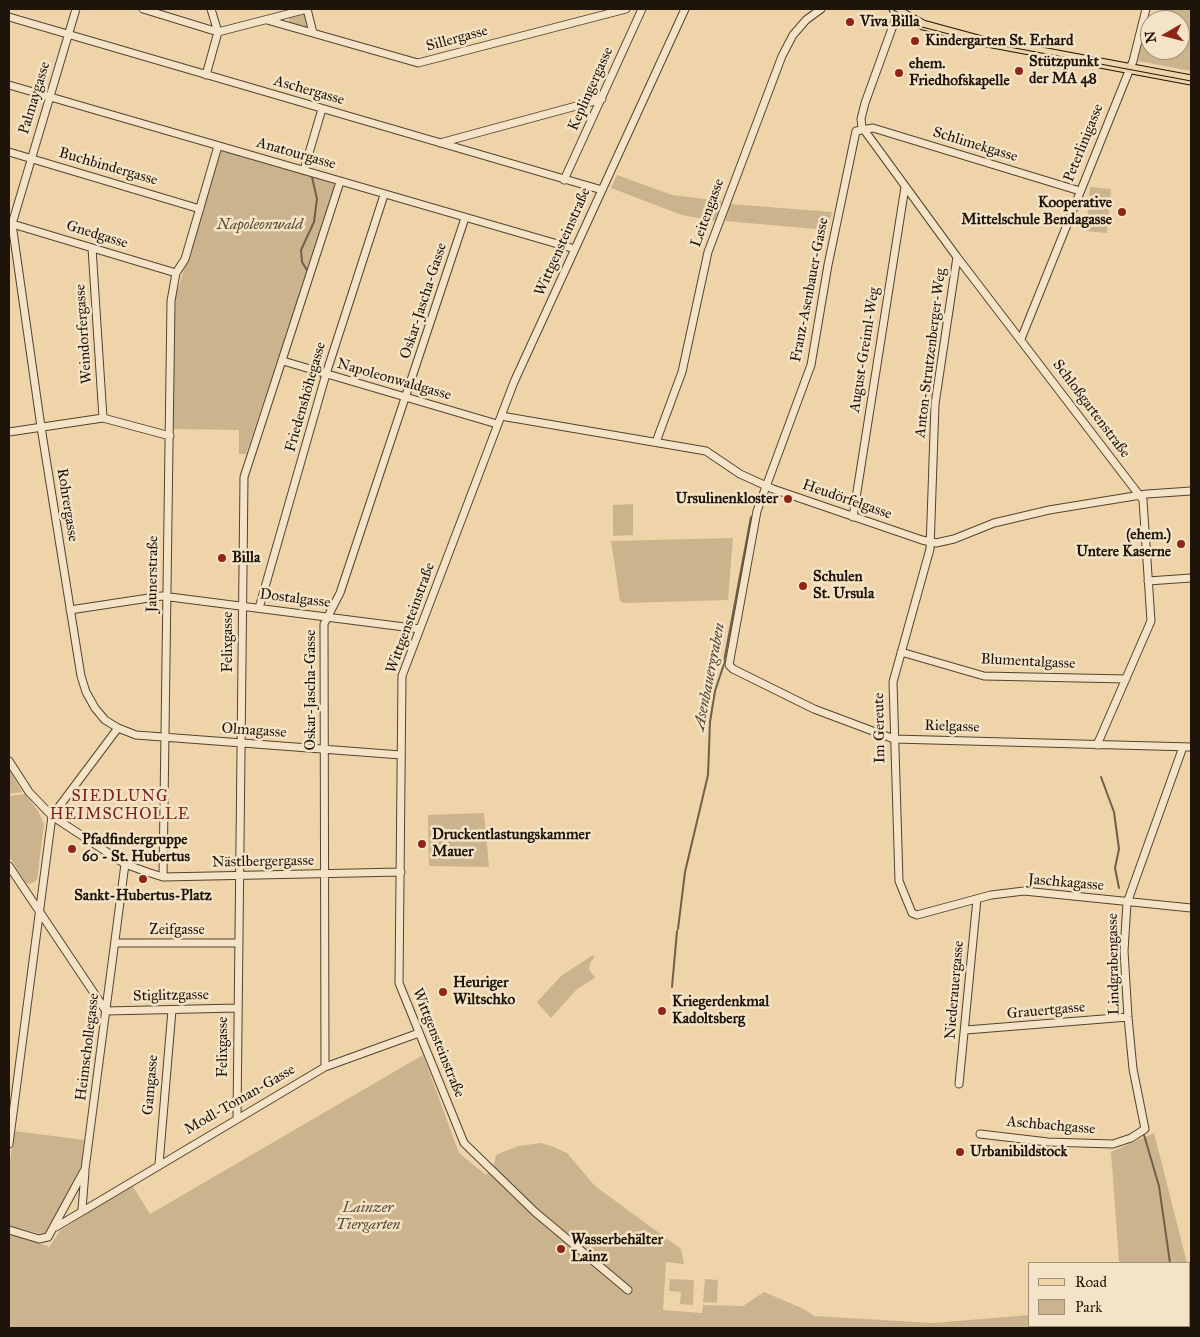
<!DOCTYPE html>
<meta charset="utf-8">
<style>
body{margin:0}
#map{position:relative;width:1200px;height:1337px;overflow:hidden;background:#eed4a8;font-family:"IM FELL Great Primer",serif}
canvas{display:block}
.frame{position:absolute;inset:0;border:10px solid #1e1409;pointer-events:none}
.legend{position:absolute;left:1028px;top:1262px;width:162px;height:65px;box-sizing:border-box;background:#f4e3c6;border:1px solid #9e907a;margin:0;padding:6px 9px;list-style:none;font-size:15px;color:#1e1409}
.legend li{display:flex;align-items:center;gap:10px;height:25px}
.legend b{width:25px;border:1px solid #9e907a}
.north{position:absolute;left:1140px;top:10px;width:50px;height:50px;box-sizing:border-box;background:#f4e3c6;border:1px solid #9e907a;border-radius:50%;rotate:262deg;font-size:14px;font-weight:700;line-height:20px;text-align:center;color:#1e1409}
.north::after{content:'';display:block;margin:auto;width:18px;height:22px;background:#8f2418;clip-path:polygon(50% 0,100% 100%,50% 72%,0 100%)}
</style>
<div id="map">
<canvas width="1200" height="1337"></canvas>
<div class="frame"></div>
<ul class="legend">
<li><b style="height:6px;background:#eed4a8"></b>Road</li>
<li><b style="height:14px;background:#cbb38d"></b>Park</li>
</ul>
<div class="north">N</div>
</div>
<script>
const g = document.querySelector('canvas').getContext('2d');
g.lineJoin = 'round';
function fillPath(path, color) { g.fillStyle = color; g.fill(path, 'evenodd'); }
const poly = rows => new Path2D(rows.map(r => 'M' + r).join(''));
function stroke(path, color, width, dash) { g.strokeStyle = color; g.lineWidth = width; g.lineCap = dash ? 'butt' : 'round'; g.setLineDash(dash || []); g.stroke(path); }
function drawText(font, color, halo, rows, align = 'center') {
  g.font = font + ' "IM FELL Great Primer",serif'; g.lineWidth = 5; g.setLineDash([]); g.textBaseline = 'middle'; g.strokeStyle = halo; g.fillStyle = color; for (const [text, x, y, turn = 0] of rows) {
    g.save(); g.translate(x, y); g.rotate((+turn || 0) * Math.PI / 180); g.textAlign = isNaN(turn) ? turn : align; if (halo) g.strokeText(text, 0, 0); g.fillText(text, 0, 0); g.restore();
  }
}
const green = poly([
 [1170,9,1191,9,1191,71,1138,61,1146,27,1150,28,1150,50,1180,50,1180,20,1164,20],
 [301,13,306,14,308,24,305,27,289,23,289,16],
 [223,150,334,182,335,187,246,454,239,454,239,430,174,429,173,332,176,296,219,153],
 [617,175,672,195,722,201,715,221,682,215,611,188],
 [1090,187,1111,189,1107,233,1086,231],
 [730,204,832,212,828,230,725,221],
 [633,504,633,535,613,536,613,505],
 [733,538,728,600,624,603,620,601,611,541],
 [9,769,15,780,22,792,9,794],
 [25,794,38,811,44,824,37,880,30,884,26,883,9,856,9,796],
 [484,813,489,867,429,866,428,815],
 [593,955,594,958,590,963,589,969,595,978,577,989,551,1018,537,1002,561,976],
 [423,1055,459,1153,486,1175,494,1164,496,1155,518,1146,541,1143,554,1147,567,1153,595,1186,681,1249,684,1264,666,1262,663,1310,702,1313,703,1305,743,1306,764,1292,804,1309,814,1316,933,1323,1029,1315,1029,1326,1189,1326,1189,1270,1191,1280,1191,1328,9,1328,9,1234,48,1246,47,1250,60,1231,132,1185,150,1214],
 [14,1131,84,1140,81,1166,49,1230,45,1235,9,1226,9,1169],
 [1154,1133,1187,1263,1119,1263,1111,1152],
 [670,1279,694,1280,693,1305,680,1304,681,1292,669,1291],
 [705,1279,718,1280,717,1303,703,1302]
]);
const stream = poly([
 [307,270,302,262,301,250,314,222,317,199,312,177],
 [1101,777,1114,812,1119,849,1115,868,1119,888],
 [678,929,685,872,708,775,710,722,715,691,723,667,751,517],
 [672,987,677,931],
 [1144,1135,1159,1186,1170,1263],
 [1188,1326,1188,1328]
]);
const minor = poly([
 [76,9,12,224,41,427,81,676,86,692,95,708,105,720,118,728,136,735,401,755],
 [143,9,218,32,307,9],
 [307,9,313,33],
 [899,9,865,103,861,119,862,127,957,257,1143,500,1151,621,1097,745],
 [9,17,602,190],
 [267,20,418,63,626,9],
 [206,75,218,32,211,9],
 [9,85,575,249],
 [440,143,602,99],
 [9,152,200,209],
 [304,170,322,109],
 [564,180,642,9],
 [1080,191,873,128,856,131,828,265,811,365,757,511,729,665,733,669,814,709,894,739,1191,747],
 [9,223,176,273],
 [92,248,103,418],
 [957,257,935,404,930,549,893,682,899,881,912,913,917,915,991,895,1024,891,1191,908],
 [1021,339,1133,61,1146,9],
 [283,361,497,424],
 [501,416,706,451,740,474,773,489,922,540,936,543,954,539,994,523,1049,510,1147,494,1191,491],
 [9,432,103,418,170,436],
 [656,442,682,372,708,252,782,56,793,35,806,20,821,9],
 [853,517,905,187],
 [1148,581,1191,578],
 [259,608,326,374,384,195],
 [70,610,162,596,420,629],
 [901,652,984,676,1126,679],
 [9,761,29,792,52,816,125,864,147,872,163,877,401,872],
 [9,866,106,1011,237,1008],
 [163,877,171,301,176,273,185,259,218,146],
 [115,943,239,943],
 [966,1030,1128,1017],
 [325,1067,324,624,340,593,465,218],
 [959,1084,977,899],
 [237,1117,244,477,340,182],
 [980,1134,1048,1142,1113,1144,1131,1138,1145,1129,1133,1069,1128,1017,1124,951,1127,903,1183,747],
 [9,1144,52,816,118,728],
 [159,1164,172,1010],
 [82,1209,85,1172],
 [56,1227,325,1067,419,1033],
 [9,1230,39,1239,48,1237,85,1169,125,864],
 [628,1290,535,1212,464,1143,399,983,402,676,514,382,685,9]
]);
const major = poly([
 [894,9,923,25,982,41,1191,80]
]);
const tram = poly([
 [892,9,922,27,972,40,1191,81]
]);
const markers = [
 [850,22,5,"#8f2418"],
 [915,41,5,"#8f2418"],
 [1019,71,5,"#8f2418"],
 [899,73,5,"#8f2418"],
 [1122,212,5,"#8f2418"],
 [788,499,5,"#8f2418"],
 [1181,544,5,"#8f2418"],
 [222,558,5,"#8f2418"],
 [803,586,5,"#8f2418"],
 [422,844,5,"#8f2418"],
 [72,849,5,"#8f2418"],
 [143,879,5,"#8f2418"],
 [443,992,5,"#8f2418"],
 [662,1011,5,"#8f2418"],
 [960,1152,5,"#8f2418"],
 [561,1249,5,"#8f2418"]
];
const poiNames = [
 ["Viva Billa",860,22],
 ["Kindergarten St. Erhard",925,41],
 ["Stützpunkt",1029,62],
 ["der MA 48",1029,79],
 ["ehem.",909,64],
 ["Friedhofskapelle",909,81],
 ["Kooperative",1112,203,"right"],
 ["Mittelschule Bendagasse",1112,220,"right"],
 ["Ursulinenkloster",778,499,"right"],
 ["(ehem.)",1171,535,"right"],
 ["Untere Kaserne",1171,552,"right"],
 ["Billa",232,558],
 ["Schulen",813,577],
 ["St. Ursula",813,594],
 ["Druckentlastungskammer",432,835],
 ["Mauer",432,852],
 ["Pfadfindergruppe",82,840],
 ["60 - St. Hubertus",82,857],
 ["Sankt-Hubertus-Platz",143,896,"center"],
 ["Heuriger",453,983],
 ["Wiltschko",453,1000],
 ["Kriegerdenkmal",672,1002],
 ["Kadoltsberg",672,1019],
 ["Urbanibildstock",970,1152],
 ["Wasserbehälter",571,1240],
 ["Lainz",571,1257]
];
const streetNames = [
 ["Sillergasse",457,39,-15],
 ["Keplingergasse",591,89,-66],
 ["Aschergasse",309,91,16],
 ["Palmaygasse",35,98,-73],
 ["Peterlinigasse",1084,143,-68],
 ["Schlimekgasse",975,145,17],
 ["Anatourgasse",296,154,16],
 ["Buchbindergasse",108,167,16],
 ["Leitengasse",708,213,-70],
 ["Gnedgasse",97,235,17],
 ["Wittgensteinstraße",563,242,-66],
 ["Franz-Asenbauer-Gasse",810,290,-79],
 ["Oskar-Jascha-Gasse",424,301,-72],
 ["Weindorfergasse",84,334,-94],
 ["August-Greiml-Weg",865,350,-81],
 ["Anton-Strutzenberger-Weg",931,353,-83],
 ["Napoleonwaldgasse",394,380,16],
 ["Friedenshöhegasse",306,397,-74],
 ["Schloßgartenstraße",1091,409,53],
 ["Heudörfelgasse",847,500,19],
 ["Rohrergasse",67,505,81],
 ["Jaunerstraße",153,574,-89],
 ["Dostalgasse",295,599,7],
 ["Wittgensteinstraße",411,618,-70],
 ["Felixgasse",228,642,-90],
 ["Blumentalgasse",1028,662,3],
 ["Oskar-Jascha-Gasse",311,690,-90],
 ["Rielgasse",952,727,2],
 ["Im Gereute",880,728,-91],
 ["Olmagasse",254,731,4],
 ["Nästlbergergasse",263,862,-1],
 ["Jaschkagasse",1066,883,5],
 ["Zeifgasse",177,930],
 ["Lindgrabengasse",1114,964,-91],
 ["Niederauergasse",955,990,-85],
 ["Stiglitzgasse",171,996,-1],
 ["Grauertgasse",1046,1011,-5],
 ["Wittgensteinstraße",438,1043,68],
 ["Heimschollegasse",88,1047,-83],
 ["Felixgasse",223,1047,-90],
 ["Gamgasse",151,1085,-85],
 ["Modl-Toman-Gasse",240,1100,-30],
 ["Aschbachgasse",1051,1126,5]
];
const parkNames = [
 ["Napoleonwald",260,225],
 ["Lainzer",368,1208],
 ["Tiergarten",368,1225]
];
const waterNames = [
 ["Asenbauergraben",710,677,-79]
];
const neighbourhoodNames = [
 ["SIEDLUNG",120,797],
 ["HEIMSCHOLLE",120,815]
];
fillPath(green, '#cbb38d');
stroke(stream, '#706048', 2);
stroke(minor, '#524431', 9);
stroke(major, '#1e1409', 11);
stroke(minor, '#f4e3c6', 7);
stroke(major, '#eed4a8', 9);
stroke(tram, '#1e1409', 1);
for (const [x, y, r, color] of markers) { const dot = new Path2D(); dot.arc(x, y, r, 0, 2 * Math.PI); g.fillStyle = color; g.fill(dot); stroke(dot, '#f4e3c6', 2); }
drawText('bold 15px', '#1e1409', '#f4e3c6', poiNames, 'left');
drawText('15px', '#1e1409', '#f4e3c6', streetNames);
drawText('italic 15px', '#5b4c37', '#f4e3c6', parkNames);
drawText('italic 16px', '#554733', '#f4e3c6', waterNames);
g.letterSpacing = '1px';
drawText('16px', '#7a1f14', '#f4e3c6', neighbourhoodNames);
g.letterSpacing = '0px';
</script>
